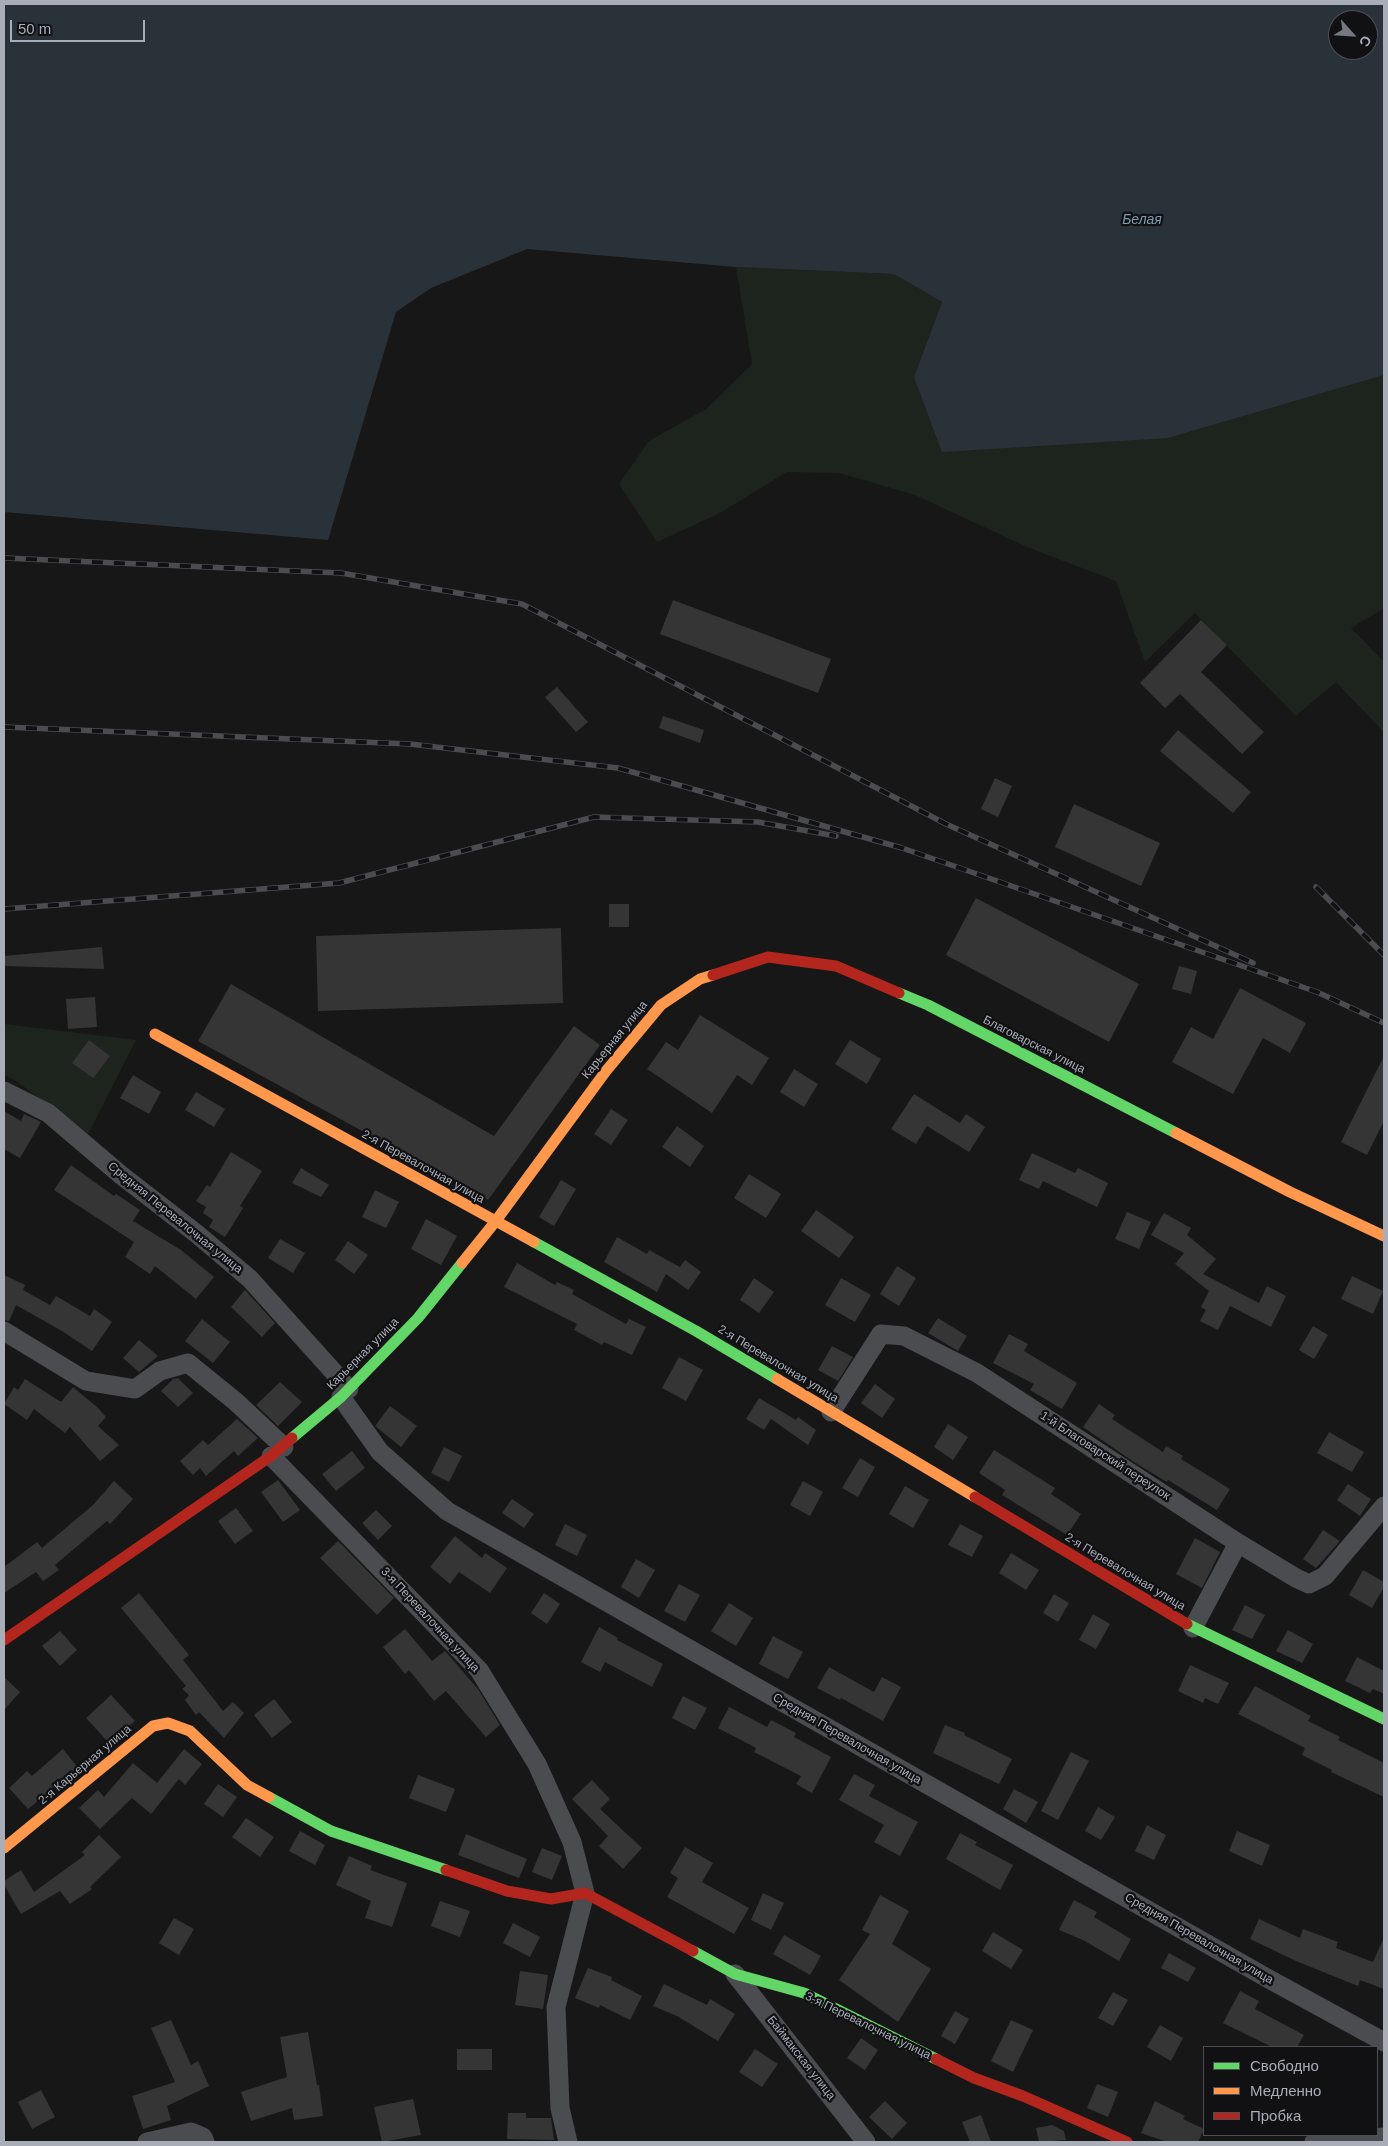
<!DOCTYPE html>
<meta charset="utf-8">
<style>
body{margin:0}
#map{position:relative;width:1388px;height:2146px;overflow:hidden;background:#171717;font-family:Arial,sans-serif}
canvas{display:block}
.frame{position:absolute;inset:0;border:5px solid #a8adb8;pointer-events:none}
.legend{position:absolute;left:1203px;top:2046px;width:175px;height:90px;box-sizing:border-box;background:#111113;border:1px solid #4d4f55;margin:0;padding:6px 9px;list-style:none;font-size:15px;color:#a8adb8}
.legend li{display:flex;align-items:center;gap:10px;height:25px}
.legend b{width:25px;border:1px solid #4d4f55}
.north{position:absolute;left:1328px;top:10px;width:50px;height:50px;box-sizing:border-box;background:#111113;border:1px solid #4d4f55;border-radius:50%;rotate:116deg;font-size:14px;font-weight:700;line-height:20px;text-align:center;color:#a8adb8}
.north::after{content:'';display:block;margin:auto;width:18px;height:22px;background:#757880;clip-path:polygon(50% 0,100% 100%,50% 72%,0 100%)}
.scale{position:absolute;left:10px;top:20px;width:135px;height:22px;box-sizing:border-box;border:2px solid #a8adb8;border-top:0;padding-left:6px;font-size:15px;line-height:18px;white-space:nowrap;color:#a8adb8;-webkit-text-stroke:4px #111113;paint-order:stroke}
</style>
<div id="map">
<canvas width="1388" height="2146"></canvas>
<div class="frame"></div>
<ul class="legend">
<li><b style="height:6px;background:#63d668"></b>Свободно</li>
<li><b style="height:6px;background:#ff974d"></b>Медленно</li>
<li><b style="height:6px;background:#b3261e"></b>Пробка</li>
</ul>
<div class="north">С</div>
<div class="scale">50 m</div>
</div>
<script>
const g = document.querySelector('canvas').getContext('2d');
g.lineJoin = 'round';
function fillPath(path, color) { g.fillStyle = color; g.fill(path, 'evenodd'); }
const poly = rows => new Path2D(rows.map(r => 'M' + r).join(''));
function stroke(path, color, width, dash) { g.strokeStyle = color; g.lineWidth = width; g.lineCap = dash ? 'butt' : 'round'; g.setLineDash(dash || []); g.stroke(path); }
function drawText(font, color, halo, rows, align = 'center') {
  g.font = font + ' Arial,sans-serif'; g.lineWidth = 4.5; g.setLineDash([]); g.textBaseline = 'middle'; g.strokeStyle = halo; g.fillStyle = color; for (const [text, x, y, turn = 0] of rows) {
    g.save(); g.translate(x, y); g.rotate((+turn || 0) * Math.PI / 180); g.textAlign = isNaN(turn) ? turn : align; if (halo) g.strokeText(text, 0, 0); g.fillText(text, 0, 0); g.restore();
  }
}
const green = poly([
 [736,267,894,274,942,302,914,377,1168,438,1384,375,1384,611,1383,609,1351,628,1384,662,1384,732,1336,682,1296,716,1195,613,1145,662,1116,581,1027,547,915,495,839,473,787,472,718,514,657,542,619,484,649,441,706,409,752,364],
 [4,1024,136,1040,88,1134,16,1081,4,1075]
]);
const water = poly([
 [4,4,1384,4,1384,375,1168,438,942,452,914,377,942,302,894,274,736,267,527,249,431,288,396,312,328,540,4,512],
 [1338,20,1368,20,1368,50,1338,50]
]);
const building = poly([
 [673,600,831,659,818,693,660,634],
 [1201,620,1227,645,1201,672,1264,732,1242,754,1180,694,1165,708,1140,683],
 [557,687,588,722,576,732,545,697],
 [663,716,704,730,700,743,659,728],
 [1178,730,1251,792,1233,813,1160,751],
 [995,778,1012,786,998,817,981,809],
 [1074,804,1160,843,1141,886,1055,847],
 [976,898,1139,984,1109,1042,946,955],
 [609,904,629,904,629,927,609,927],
 [561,928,563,1003,318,1011,316,936],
 [102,947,104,969,4,966,4,956],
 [1179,966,1197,971,1191,994,1172,989],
 [231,984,494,1136,574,1026,600,1045,488,1200,198,1041],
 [1240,988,1306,1023,1290,1053,1263,1038,1233,1094,1172,1062,1191,1027,1213,1039],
 [95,997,97,1027,68,1029,66,999],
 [700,1015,769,1058,752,1085,737,1075,712,1113,647,1069,666,1042,678,1050],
 [89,1040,110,1056,93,1078,72,1063],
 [850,1040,881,1059,867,1084,835,1064],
 [1384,1056,1384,1121,1367,1155,1341,1142],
 [794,1069,818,1084,804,1107,780,1092],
 [133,1075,161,1092,149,1114,120,1098],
 [196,1092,225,1109,214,1127,185,1110],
 [914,1094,960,1123,966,1114,985,1127,969,1152,927,1126,916,1144,891,1129],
 [611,1109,628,1120,611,1145,594,1134],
 [4,1111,21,1121,24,1114,41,1122,20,1158,4,1149],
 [677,1126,704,1146,690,1167,662,1147],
 [231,1152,262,1171,240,1206,243,1208,225,1237,209,1227,213,1220,203,1213,206,1207,196,1201,207,1185,210,1187],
 [1032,1153,1075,1173,1078,1168,1108,1183,1097,1207,1043,1181,1039,1189,1019,1180],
 [71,1165,114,1196,116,1194,140,1210,133,1221,181,1250,214,1277,196,1299,155,1266,150,1274,125,1257,134,1242,54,1190],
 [301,1168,329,1185,321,1197,292,1183],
 [749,1174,781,1194,766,1218,734,1198],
 [561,1180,576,1189,554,1226,539,1217],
 [375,1190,399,1202,386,1228,362,1217],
 [816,1210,854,1237,839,1258,801,1231],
 [1127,1212,1151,1222,1139,1249,1115,1239],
 [1164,1213,1191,1228,1187,1235,1216,1259,1203,1274,1259,1303,1267,1286,1286,1296,1271,1327,1230,1306,1218,1330,1200,1321,1206,1310,1201,1307,1209,1291,1175,1264,1184,1253,1151,1235],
 [426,1219,457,1236,441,1265,411,1249],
 [617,1237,647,1254,649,1250,680,1267,685,1260,701,1272,688,1290,666,1274,657,1292,604,1262],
 [280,1239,305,1253,293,1273,268,1258],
 [348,1241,368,1255,354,1274,335,1260],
 [517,1263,555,1285,557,1282,574,1290,572,1294,626,1324,629,1319,646,1327,632,1355,604,1342,602,1345,574,1330,577,1324,504,1287],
 [897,1266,916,1278,899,1306,880,1294],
 [4,1275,25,1285,23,1290,50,1305,56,1296,90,1316,94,1309,112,1322,92,1351,62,1331,16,1305,9,1321,4,1320],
 [1352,1276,1383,1291,1373,1314,1341,1299],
 [754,1278,774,1292,759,1313,740,1300],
 [841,1278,871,1295,855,1322,825,1305],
 [245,1290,275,1323,262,1337,231,1307],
 [938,1318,967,1336,958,1351,928,1333],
 [202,1319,230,1342,213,1363,185,1341],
 [1313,1326,1328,1335,1314,1359,1299,1350],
 [1009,1334,1028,1344,1024,1351,1077,1383,1062,1409,1030,1390,1034,1384,993,1363],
 [139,1340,158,1356,139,1372,123,1358],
 [832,1346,853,1357,838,1381,818,1370],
 [679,1357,703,1370,686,1401,662,1388],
 [178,1378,193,1393,178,1407,161,1391,173,1379],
 [25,1379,61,1402,73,1387,97,1407,106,1417,98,1426,119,1445,100,1461,70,1427,65,1433,34,1409,27,1420,4,1404,14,1387,18,1390],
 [280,1382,302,1402,278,1426,256,1405],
 [875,1384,895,1399,882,1418,861,1403],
 [759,1398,796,1420,798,1417,816,1430,808,1445,771,1419,764,1430,746,1419],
 [1099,1404,1115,1415,1112,1419,1163,1452,1166,1446,1183,1456,1181,1459,1230,1489,1217,1510,1168,1480,1167,1482,1134,1462,1083,1427],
 [390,1406,417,1426,401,1447,375,1426],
 [237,1419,258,1438,238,1456,234,1451,206,1476,200,1468,193,1475,180,1461,203,1440,208,1445],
 [948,1424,968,1437,953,1460,934,1447],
 [1329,1432,1364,1452,1352,1472,1317,1453],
 [444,1447,462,1456,449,1482,431,1473],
 [994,1450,1055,1488,1051,1494,1081,1514,1067,1535,1002,1495,1005,1490,979,1473],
 [352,1451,365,1468,336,1491,322,1474],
 [860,1458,875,1467,858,1497,842,1488],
 [278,1480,300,1510,283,1522,261,1492],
 [114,1481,133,1499,110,1524,107,1521,55,1565,59,1570,43,1581,36,1572,4,1593,4,1567,37,1542,42,1548,93,1505],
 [803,1481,823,1492,810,1516,790,1505],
 [1348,1484,1371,1499,1360,1516,1337,1500],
 [905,1486,929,1500,913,1528,889,1514],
 [512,1499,534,1514,524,1528,502,1513],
 [236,1508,253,1531,235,1544,218,1521],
 [376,1510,392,1526,378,1540,362,1523],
 [565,1524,587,1535,577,1556,555,1545],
 [960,1524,983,1536,972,1557,948,1545],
 [1323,1530,1340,1541,1316,1568,1303,1559],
 [455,1536,482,1558,485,1553,507,1568,490,1593,459,1572,450,1584,430,1567],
 [1195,1538,1220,1552,1202,1588,1176,1574],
 [338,1541,394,1598,377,1615,320,1558],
 [1011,1553,1039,1570,1026,1590,999,1573],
 [636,1559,655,1570,639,1598,621,1587],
 [1363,1570,1384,1582,1384,1587,1372,1608,1349,1595],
 [679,1584,700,1595,685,1622,664,1611],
 [139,1593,189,1655,183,1660,223,1711,233,1702,244,1713,224,1738,199,1712,196,1715,185,1700,189,1695,182,1689,186,1686,121,1608],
 [544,1593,560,1604,547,1624,531,1613],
 [1054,1594,1069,1603,1058,1622,1043,1613],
 [729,1603,753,1618,736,1646,711,1631],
 [1245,1605,1265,1615,1252,1639,1232,1630],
 [1093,1614,1110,1624,1096,1649,1079,1640],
 [599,1627,618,1638,617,1640,663,1664,652,1687,605,1662,600,1672,581,1662],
 [405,1629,432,1661,445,1651,478,1689,500,1725,486,1737,446,1691,434,1701,409,1670,405,1674,383,1647],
 [1288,1630,1313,1644,1302,1663,1276,1651],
 [60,1631,77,1650,60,1666,42,1646],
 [773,1636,803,1652,788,1679,759,1664],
 [1357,1657,1384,1671,1384,1694,1373,1689,1370,1693,1345,1681],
 [1190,1665,1229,1683,1218,1704,1205,1698,1203,1703,1178,1691],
 [829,1667,874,1692,882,1677,901,1687,883,1721,841,1698,840,1700,817,1688],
 [4,1677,20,1692,4,1710],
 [1255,1686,1311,1716,1308,1721,1340,1737,1338,1740,1384,1763,1384,1797,1331,1772,1332,1770,1302,1755,1305,1748,1238,1714],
 [111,1695,135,1721,109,1743,86,1718],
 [683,1696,707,1708,695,1730,672,1718],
 [274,1699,292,1722,272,1738,254,1715],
 [729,1707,767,1727,771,1720,796,1733,794,1737,831,1757,812,1793,796,1784,801,1776,754,1752,756,1748,718,1728],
 [945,1725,965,1733,964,1735,1012,1759,999,1784,933,1753],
 [63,1749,78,1768,28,1809,9,1788,27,1771,32,1776],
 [184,1749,202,1764,185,1785,179,1779,151,1814,132,1798,100,1829,79,1808,98,1790,104,1797,133,1763,157,1783],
 [1071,1752,1089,1761,1058,1820,1041,1811],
 [854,1774,875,1785,869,1796,918,1822,900,1856,874,1842,884,1825,839,1800],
 [418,1775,455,1789,446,1812,409,1798],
 [592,1780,610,1799,600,1809,642,1848,623,1869,599,1846,608,1836,572,1799],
 [218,1784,237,1797,223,1817,204,1804],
 [1014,1789,1038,1802,1026,1823,1003,1809],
 [1098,1807,1115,1817,1101,1840,1085,1831],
 [246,1818,274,1837,260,1857,232,1837],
 [1147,1825,1166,1835,1154,1860,1135,1851],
 [300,1831,325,1845,315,1865,289,1851],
 [1237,1831,1270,1845,1262,1866,1229,1851],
 [960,1833,977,1842,975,1845,1013,1865,1000,1890,946,1859],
 [466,1834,527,1859,519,1878,458,1855],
 [99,1835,121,1857,90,1887,92,1889,70,1904,60,1891,21,1914,4,1885,4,1881,21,1870,34,1892,85,1855,82,1852],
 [685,1847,713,1863,702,1882,749,1908,734,1934,667,1897,678,1878,670,1873],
 [542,1848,562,1856,552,1880,532,1872],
 [349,1856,372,1866,370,1870,407,1883,392,1927,365,1918,371,1901,336,1885],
 [763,1893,784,1903,771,1930,751,1920],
 [880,1895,909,1911,892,1944,931,1969,898,2022,839,1980,870,1934,862,1930],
 [1074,1900,1097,1912,1094,1917,1131,1939,1119,1961,1083,1940,1059,1930],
 [440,1901,470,1911,460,1937,431,1926],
 [174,1918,194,1929,179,1955,159,1943],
 [1259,1919,1300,1938,1303,1929,1338,1942,1336,1948,1373,1962,1384,1937,1384,1989,1360,1980,1358,1986,1296,1961,1250,1939],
 [513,1923,540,1937,530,1957,503,1943],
 [993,1932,1023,1950,1011,1969,982,1951],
 [784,1935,821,1956,810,1975,773,1954],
 [1169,1953,1196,1968,1188,1982,1161,1968],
 [588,1968,612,1977,611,1980,642,1996,630,2020,600,2005,599,2008,575,1998],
 [520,1971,548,1975,543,2009,515,2005],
 [664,1984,707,2005,710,1999,735,2014,718,2041,677,2016,653,2006],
 [1240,1991,1259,2001,1255,2009,1304,2035,1297,2047,1272,2047,1223,2023],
 [1113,1992,1128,2000,1113,2026,1098,2018],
 [955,2011,969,2019,955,2044,941,2036],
 [171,2020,191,2065,198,2061,209,2086,167,2106,171,2120,143,2129,132,2096,175,2082,151,2028],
 [1011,2020,1033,2030,1013,2072,991,2061],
 [1160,2025,1183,2038,1171,2061,1147,2047],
 [308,2032,317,2085,319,2085,323,2116,294,2120,292,2108,251,2121,241,2092,287,2077,280,2037],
 [861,2038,878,2050,865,2070,847,2058],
 [457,2049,492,2049,492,2070,457,2070],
 [755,2049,778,2064,762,2087,739,2072],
 [1097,2084,1118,2092,1108,2117,1087,2108],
 [41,2090,55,2117,32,2129,18,2102],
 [413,2099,421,2135,382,2142,374,2107],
 [885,2101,907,2123,892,2139,869,2117],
 [1155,2101,1185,2116,1183,2119,1204,2129,1198,2142,1167,2142,1141,2133],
 [508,2113,526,2113,526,2118,551,2118,554,2140,507,2139],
 [981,2115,991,2142,970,2142,962,2122],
 [1052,2125,1064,2131,1066,2140,1039,2142,1036,2128]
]);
const street = poly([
 [4,1091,48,1113,121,1175,197,1234,250,1279,349,1389],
 [4,1331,86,1381,135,1389,160,1371,188,1363,235,1401,284,1447],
 [341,1397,380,1452,447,1511,1267,1978,1384,2042],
 [831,1412,881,1334,904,1336,977,1373,1238,1543,1296,1578,1309,1584,1325,1576,1384,1506],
 [271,1456,479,1670,537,1764,572,1842,585,1893,556,2007,560,2108,568,2142],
 [1193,1628,1238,1543],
 [735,1974,866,2142],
 [147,2142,191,2132,203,2137,205,2142],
 [1314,2142,1384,2137]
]);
const fast = poly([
 [899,993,928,1005,1176,1133],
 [534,1242,696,1331,777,1379],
 [292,1438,341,1397,418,1318,462,1263],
 [1187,1624,1384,1719],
 [269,1797,331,1831,446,1870],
 [693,1951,735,1974,804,1993,936,2059]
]);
const slow = poly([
 [155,1034,534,1242],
 [1176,1133,1290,1192,1384,1236],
 [462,1263,495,1222,606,1071,661,1005,700,979,713,975],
 [777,1379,975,1497],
 [4,1848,153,1726,168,1723,190,1731,247,1785,269,1797]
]);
const jam = poly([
 [713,975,768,957,836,966,899,993],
 [975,1497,1187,1624],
 [4,1640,271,1456,292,1438],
 [446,1870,507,1891,551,1899,585,1893,693,1951],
 [936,2059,974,2078,1023,2096,1127,2142]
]);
const rail = poly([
 [4,558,341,573,522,604,946,824,1253,963],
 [4,727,410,744,618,768,902,848,1317,992,1384,1023],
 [1316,887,1384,955],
 [4,909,339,883,594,817,758,822,836,836]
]);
const streetNames = [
 ["Карьерная улица",615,1040,-51],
 ["Благоварская улица",1034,1045,27],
 ["2-я Перевалочная улица",423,1167,29],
 ["Средняя Перевалочная улица",175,1218,39],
 ["Карьерная улица",363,1354,-45],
 ["2-я Перевалочная улица",778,1364,31],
 ["1-й Благоварский переулок",1105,1456,33],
 ["2-я Перевалочная улица",1125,1572,31],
 ["3-я Перевалочная улица",430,1620,47],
 ["Средняя Перевалочная улица",847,1739,30],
 ["2-я Карьерная улица",85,1765,-40],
 ["Средняя Перевалочная улица",1199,1939,30],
 ["3-я Перевалочная улица",868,2026,26],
 ["Баймакская улица",801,2058,52]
];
const waterNames = [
 ["Белая",1142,220]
];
fillPath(green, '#1d241e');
fillPath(water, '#2a3239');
fillPath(building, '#353536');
stroke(street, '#4b4c50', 19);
stroke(fast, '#63d668', 11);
stroke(slow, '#ff974d', 11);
stroke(jam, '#b3261e', 11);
stroke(rail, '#4b4c4f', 5.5);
stroke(rail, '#111113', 4, [11]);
drawText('12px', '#a8adb8', '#111113', streetNames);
drawText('italic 14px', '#7f9bb3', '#111113', waterNames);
</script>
